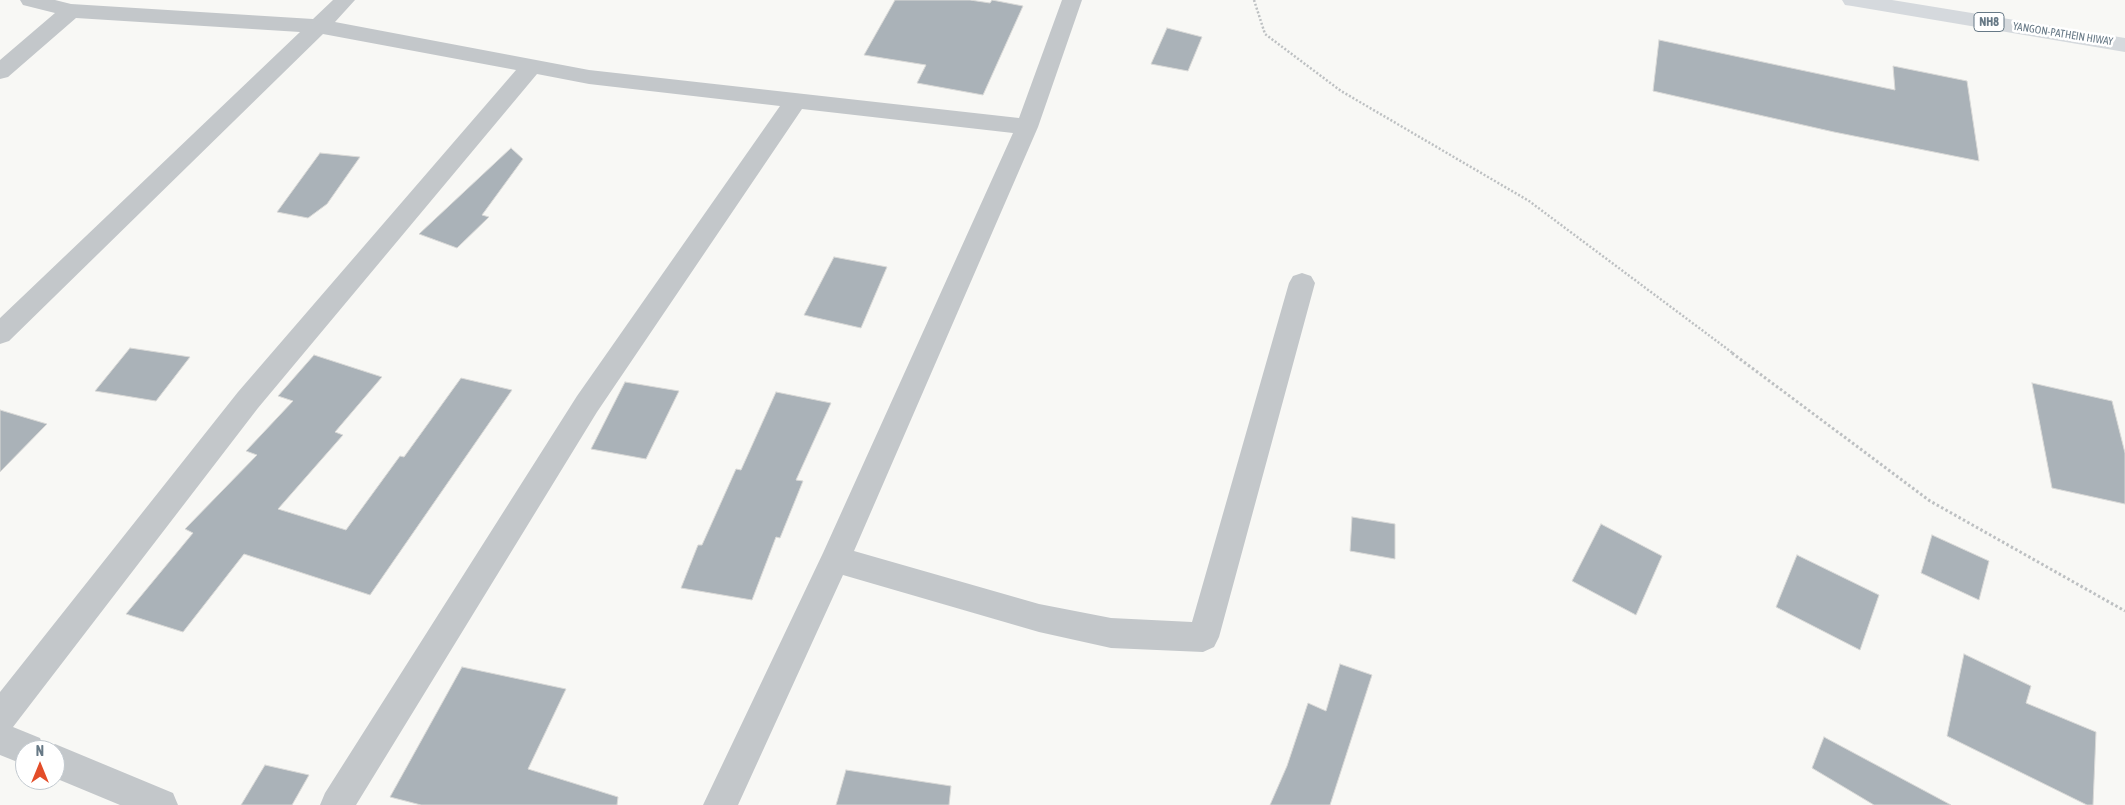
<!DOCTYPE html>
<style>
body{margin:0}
#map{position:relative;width:2125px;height:805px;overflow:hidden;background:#f8f8f5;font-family:"Asap Condensed",sans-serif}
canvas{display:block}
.north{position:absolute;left:15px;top:740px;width:50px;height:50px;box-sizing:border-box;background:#fff;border:1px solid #c2c9cf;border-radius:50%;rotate:0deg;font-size:14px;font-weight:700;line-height:20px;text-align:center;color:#677986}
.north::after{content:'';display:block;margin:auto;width:18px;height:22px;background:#e34d29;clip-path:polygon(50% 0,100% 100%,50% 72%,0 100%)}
</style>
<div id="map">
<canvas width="2125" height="805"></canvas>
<div class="north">N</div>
</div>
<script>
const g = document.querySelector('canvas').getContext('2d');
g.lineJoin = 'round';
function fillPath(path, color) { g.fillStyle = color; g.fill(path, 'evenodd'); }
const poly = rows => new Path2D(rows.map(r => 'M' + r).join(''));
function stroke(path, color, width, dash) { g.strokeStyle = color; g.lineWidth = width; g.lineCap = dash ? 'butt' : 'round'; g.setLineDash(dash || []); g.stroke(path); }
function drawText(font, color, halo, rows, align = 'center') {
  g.font = font + ' "Asap Condensed",sans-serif'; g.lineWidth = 5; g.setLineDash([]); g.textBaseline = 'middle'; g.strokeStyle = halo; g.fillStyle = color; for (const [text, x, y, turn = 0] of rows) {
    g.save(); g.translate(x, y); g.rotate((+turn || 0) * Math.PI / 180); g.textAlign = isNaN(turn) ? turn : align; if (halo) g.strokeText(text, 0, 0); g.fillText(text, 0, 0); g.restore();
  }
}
const building = poly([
 [895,0,970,0,990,3,992,0,1023,6,983,95,917,83,926,65,864,55,895,0],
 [1167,28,1202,37,1188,71,1151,64,1167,28],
 [1659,40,1895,90,1893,66,1967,81,1979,161,1834,132,1653,91,1659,40],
 [511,148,523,159,482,215,489,217,457,248,419,234,511,148],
 [320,153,360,157,327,204,308,218,277,212,320,153],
 [834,257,887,267,861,328,804,315,834,257],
 [130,348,190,357,156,401,95,391,130,348],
 [314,355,382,377,335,432,343,435,278,509,346,530,400,456,404,457,461,378,512,390,370,595,244,554,183,632,126,614,193,533,185,529,257,455,246,451,293,401,278,396,314,355],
 [625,382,679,391,646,459,591,449,625,382],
 [2032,383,2112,401,2125,453,2125,504,2052,488,2032,383],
 [776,392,831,403,796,480,803,481,780,538,776,537,752,600,681,588,698,545,702,545,736,469,741,470,776,392],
 [0,410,47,424,0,472,0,410],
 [1352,517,1395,524,1395,559,1350,551,1352,517],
 [1601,524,1662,556,1636,615,1572,581,1601,524],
 [1932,535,1989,561,1979,600,1921,573,1932,535],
 [1797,555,1879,595,1860,650,1776,607,1797,555],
 [1964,654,2031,686,2026,703,2096,732,2093,805,2087,805,1947,736,1964,654],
 [1340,664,1372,675,1330,805,1270,805,1287,766,1308,703,1326,711,1340,664],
 [462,667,566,689,528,769,618,797,617,805,421,805,390,797,462,667],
 [1824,737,1951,805,1874,805,1812,768,1824,737],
 [265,765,309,775,292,805,241,805,265,765],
 [846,770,951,786,949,805,836,805,846,770]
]);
const pathFar1 = poly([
 [1254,0,1265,34,1341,91,1529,201,1734,354]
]);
const path = poly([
 [1732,353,1930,501,2125,611]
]);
const street = poly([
 [20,0,55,0,71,4,313,19,333,0,355,0,335,22,589,70,1019,118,1062,0,1082,0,1038,127,854,551,1039,604,1111,618,1192,622,1289,283,1293,276,1302,273,1311,276,1315,283,1219,637,1214,647,1203,652,1111,648,1039,632,843,575,738,805,703,805,823,553,1013,133,802,109,597,412,356,805,320,805,325,793,577,396,780,106,589,84,537,74,258,408,13,727,40,738,44,749,55,744,173,793,178,805,120,805,55,778,55,750,25,750,25,765,0,755,0,692,238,392,516,70,323,34,9,341,0,344,0,318,300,32,76,18,8,77,0,79,0,60,55,13,23,5,20,0]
]);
const highway = poly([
 [1842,0,1892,0,2125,38,2125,52,1852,6,1845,5,1842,0]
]);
const farStreetnames = [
 ["YANGON-PATHEIN HIWAY",2063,34,9]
];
const shields = [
 [1989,22,30]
];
const shieldNames = [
 ["NH8",1989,22]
];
fillPath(building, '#aab2b8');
stroke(building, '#d9d9d7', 1);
stroke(pathFar1, '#bdc0c2', 2.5, [2, 2]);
stroke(path, '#bdc0c2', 3, [2.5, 2.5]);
fillPath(street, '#c3c7ca');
fillPath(highway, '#d5d9dd');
drawText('11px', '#677986', '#fff', farStreetnames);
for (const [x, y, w] of shields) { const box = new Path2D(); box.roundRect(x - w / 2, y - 9.5, w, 19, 4); g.fillStyle = '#fff'; g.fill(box); stroke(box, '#677986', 1); }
drawText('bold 12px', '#677986', null, shieldNames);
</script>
